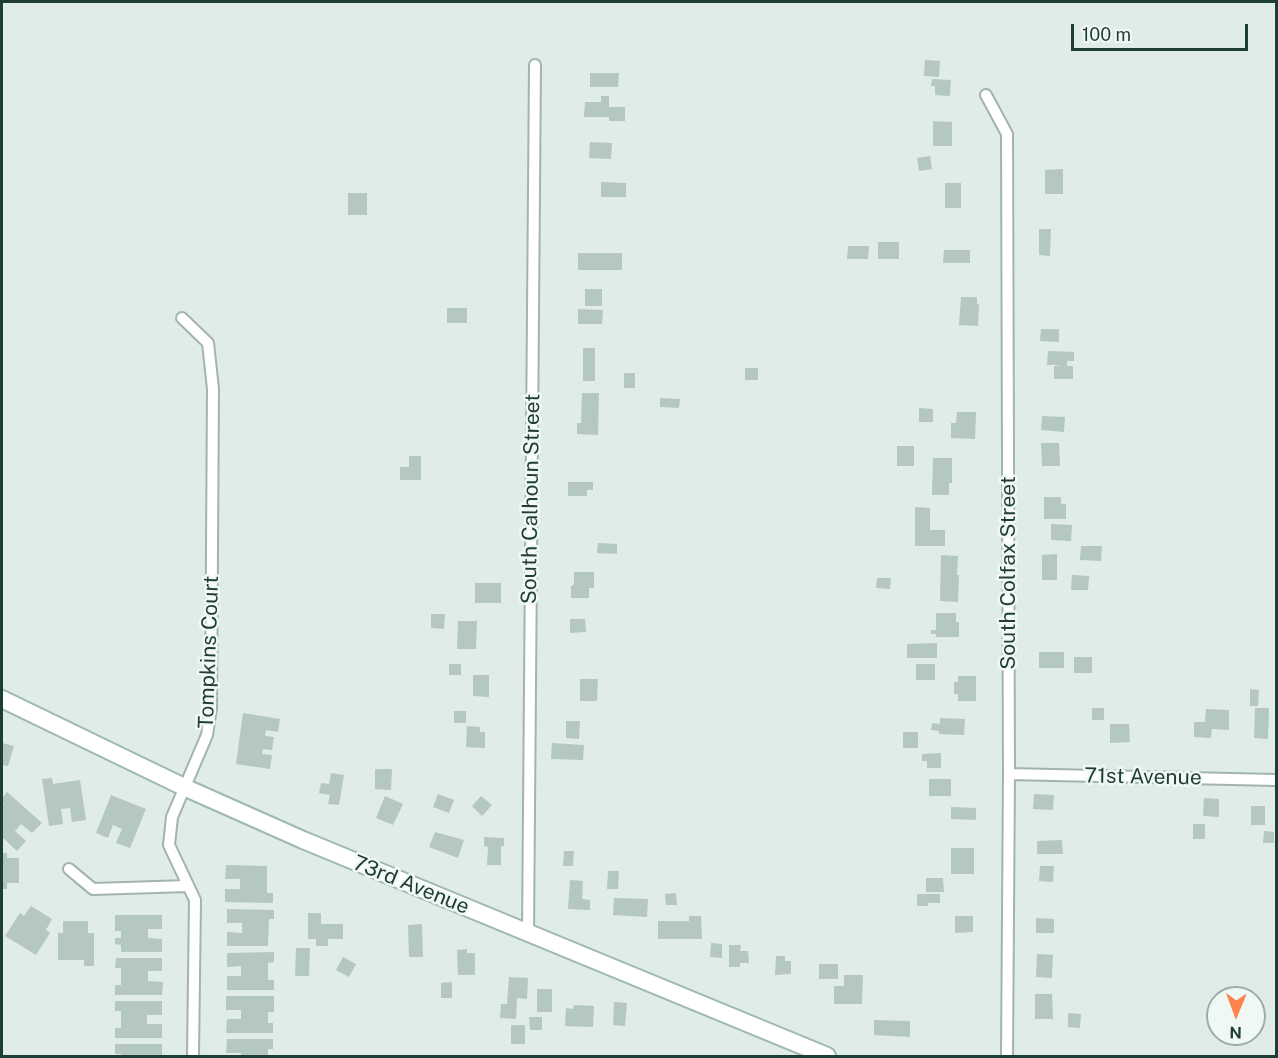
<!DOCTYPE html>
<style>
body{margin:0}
#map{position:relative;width:1278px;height:1058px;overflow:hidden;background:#dfece7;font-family:"Public Sans",sans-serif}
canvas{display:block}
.frame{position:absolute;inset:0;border:3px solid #1f3d37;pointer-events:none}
.north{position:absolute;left:1206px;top:986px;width:60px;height:60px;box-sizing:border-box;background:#f0f8f5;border:2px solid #9cada9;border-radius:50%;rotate:181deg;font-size:16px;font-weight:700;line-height:24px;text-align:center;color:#1f3d37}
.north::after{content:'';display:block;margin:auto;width:21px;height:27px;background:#fd824c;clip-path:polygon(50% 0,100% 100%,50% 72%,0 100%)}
.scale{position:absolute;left:1071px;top:24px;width:177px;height:27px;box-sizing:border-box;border:3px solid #1f3d37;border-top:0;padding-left:8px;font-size:18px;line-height:21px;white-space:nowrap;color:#1f3d37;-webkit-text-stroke:4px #f0f8f5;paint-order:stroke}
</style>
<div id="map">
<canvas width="1278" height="1058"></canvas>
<div class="frame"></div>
<div class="north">N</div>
<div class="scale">100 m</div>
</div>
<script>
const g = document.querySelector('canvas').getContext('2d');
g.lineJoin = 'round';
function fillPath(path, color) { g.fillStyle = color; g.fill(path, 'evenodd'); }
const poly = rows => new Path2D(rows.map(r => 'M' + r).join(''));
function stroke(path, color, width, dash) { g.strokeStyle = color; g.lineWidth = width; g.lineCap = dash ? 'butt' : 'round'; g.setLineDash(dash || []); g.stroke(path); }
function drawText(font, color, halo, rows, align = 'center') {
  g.font = font + ' "Public Sans",sans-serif'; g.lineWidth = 5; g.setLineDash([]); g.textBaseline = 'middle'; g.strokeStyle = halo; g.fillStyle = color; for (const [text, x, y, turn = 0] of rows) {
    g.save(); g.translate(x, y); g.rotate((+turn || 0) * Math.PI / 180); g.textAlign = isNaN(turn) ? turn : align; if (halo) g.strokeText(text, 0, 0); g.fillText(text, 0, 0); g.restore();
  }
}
const building = poly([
 [925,60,940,61,939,77,924,76],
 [590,73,619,73,618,87,590,87],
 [932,79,951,80,950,96,935,95,935,86,931,86],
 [601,96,609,96,609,107,625,107,625,121,609,121,609,117,584,117,585,102,601,102],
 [933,121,952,122,952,146,933,146],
 [590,142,612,143,611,159,589,158],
 [930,156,932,169,919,171,917,158],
 [1063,169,1063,194,1045,194,1045,170],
 [601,182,626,183,626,197,601,197],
 [945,183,961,183,961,208,945,208],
 [348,193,367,193,367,215,348,215],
 [1039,229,1051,229,1050,256,1039,255],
 [878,242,899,242,899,259,878,259],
 [848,246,869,246,868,259,847,259],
 [944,250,970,250,970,263,943,263],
 [578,253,622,253,622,270,578,270],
 [585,289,602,289,602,306,585,306],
 [961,297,977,297,977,304,979,304,978,326,959,325],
 [447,308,467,308,467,323,447,323],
 [578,309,603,310,602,324,578,324],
 [1041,329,1059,329,1059,342,1040,341],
 [583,348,595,348,595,381,583,381],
 [1048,351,1074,352,1074,361,1067,361,1067,366,1073,366,1073,379,1054,379,1054,366,1062,365,1047,365],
 [745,368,758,368,758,380,745,380],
 [624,373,635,373,635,388,624,388],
 [582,393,599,393,598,435,577,434,577,423,581,423],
 [660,398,680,399,679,408,660,407],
 [919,408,933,409,933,422,919,422],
 [957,412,976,412,975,439,951,438,951,423,956,423],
 [1042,416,1065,417,1064,432,1041,430],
 [1041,443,1059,443,1060,466,1042,466],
 [897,446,914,446,914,466,897,466],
 [409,456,421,456,421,480,400,480,400,467,409,467],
 [933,458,952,458,952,483,949,483,949,495,932,495],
 [568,482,593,482,593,490,587,490,587,496,568,496],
 [1044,497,1061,497,1061,504,1066,504,1066,519,1044,519],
 [915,507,930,508,930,530,945,530,945,546,915,546],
 [1051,524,1072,525,1071,541,1051,540],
 [598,543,617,544,617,554,597,553],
 [1081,546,1102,546,1101,561,1080,560],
 [1057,554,1057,580,1042,580,1042,555],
 [941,555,958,556,957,575,959,575,958,602,940,601],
 [574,572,594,572,594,588,589,588,589,598,571,598,571,586,574,585],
 [1072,575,1089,576,1088,590,1071,590],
 [877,578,891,578,890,589,876,588],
 [475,583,501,583,501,603,475,603],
 [936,613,956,613,956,622,959,622,959,637,936,637,936,634,931,634,931,630,936,630],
 [431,614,445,614,444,629,431,628],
 [570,619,585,619,586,632,570,633],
 [458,621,477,621,476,649,457,649],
 [937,643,937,658,907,658,907,644],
 [1039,652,1064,652,1064,668,1039,668],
 [1074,657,1092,657,1092,673,1074,673],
 [449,664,461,664,461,675,449,675],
 [916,664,935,664,935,680,916,680],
 [473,675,489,675,489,697,473,696],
 [958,676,976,676,976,701,958,701,958,694,954,694,954,682,958,682],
 [580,679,598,679,597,701,580,701],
 [1250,689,1259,690,1258,706,1250,706],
 [1092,708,1104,708,1104,720,1092,720],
 [1255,708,1269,708,1268,739,1254,738],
 [1206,709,1229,710,1229,730,1212,729,1211,738,1194,737,1194,722,1205,722],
 [454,711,466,711,466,723,454,723],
 [243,713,280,719,278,732,266,730,265,736,274,737,272,750,263,749,262,754,272,755,270,769,236,764],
 [940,718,965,719,964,735,939,734,939,731,931,730,932,723,940,724],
 [566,721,580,721,579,739,566,738],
 [1110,724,1129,724,1130,742,1110,743],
 [467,726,480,727,480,732,485,732,485,748,466,747],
 [903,732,918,732,918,748,903,748],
 [2,743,14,746,8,766,2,765],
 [552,743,584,745,583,760,551,759],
 [941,753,941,768,927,768,927,761,922,761,922,754],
 [375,769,392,769,391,790,375,789],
 [331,773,344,775,339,805,328,804,330,795,319,793,321,783,329,784],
 [52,778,53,784,80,780,86,820,72,822,70,808,61,809,63,824,49,826,42,779],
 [929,779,951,779,951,796,929,796],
 [7,792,42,823,32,833,21,824,15,831,26,841,17,851,2,837,2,806,4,803,2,800,2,798],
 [438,794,454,800,449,813,433,807],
 [1034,794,1054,795,1053,810,1033,809],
 [111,795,146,809,130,848,116,843,122,829,113,825,108,838,96,833],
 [385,796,403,804,393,825,376,818],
 [481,796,492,805,482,816,472,806],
 [1204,798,1219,799,1219,817,1203,816],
 [1251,806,1265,806,1265,825,1251,825],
 [951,807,976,808,976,820,951,819],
 [1193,824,1205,824,1205,839,1193,839],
 [1264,831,1274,832,1274,843,1263,843],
 [435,832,464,840,458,858,429,847],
 [484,837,504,838,504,846,501,846,501,865,487,865,488,847,484,846],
 [1062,840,1063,854,1037,854,1037,841],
 [951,848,974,848,974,874,951,874],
 [564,851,574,851,573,866,563,866],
 [2,853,7,853,7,858,19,858,19,883,7,883,7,889,2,889],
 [226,865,267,866,267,893,273,893,273,903,225,902,225,889,240,889,240,879,225,879],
 [1040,866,1054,866,1053,882,1039,881],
 [608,871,619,871,618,889,607,889],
 [926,878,943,878,944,892,926,892],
 [570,880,583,881,582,899,590,900,590,910,568,909],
 [676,893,677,905,666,905,665,894],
 [917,894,940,894,940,903,928,903,928,906,917,906],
 [614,898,648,899,647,917,613,915],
 [31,906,52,919,46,930,50,933,36,955,5,936,20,913,24,916],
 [227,909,274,910,274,919,269,919,268,946,227,946,227,932,242,933,242,923,227,923],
 [308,913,321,913,321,924,343,924,343,939,328,939,328,946,316,946,316,939,308,939],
 [115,915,162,915,162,929,148,929,148,938,162,939,162,952,121,952,121,945,115,944,115,938,121,938,121,931,115,931],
 [689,916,701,916,702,939,658,939,658,921,689,921],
 [955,916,973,916,973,932,955,933],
 [1036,918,1054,919,1054,933,1036,933],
 [63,921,88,921,88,933,94,933,94,966,84,966,84,960,58,960,58,933,63,933],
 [422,924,423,957,409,957,408,925],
 [711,943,722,944,722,958,710,957],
 [729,945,741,945,740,951,748,951,749,963,740,963,740,967,729,967],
 [296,948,310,948,309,976,295,976],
 [467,949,467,953,475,953,475,975,458,975,457,950],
 [274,952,274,962,268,963,268,980,274,980,274,990,227,990,227,976,241,976,241,966,227,967,227,953],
 [1037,954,1053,955,1052,978,1036,977],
 [776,956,785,956,785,961,791,961,791,974,775,975],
 [343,957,356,964,349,977,336,970],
 [116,958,162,958,162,971,148,971,148,981,163,982,162,995,115,995,115,985,121,985,121,968,115,968],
 [819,964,838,964,838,979,819,979],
 [844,975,863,975,862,1004,834,1004,834,986,844,986],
 [509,977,528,978,527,999,517,998,516,1019,500,1018,501,1004,507,1004],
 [452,982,452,998,441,998,441,983],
 [537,989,552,989,552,1012,537,1012],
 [1035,994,1052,994,1053,1019,1035,1019],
 [226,996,274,996,274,1012,268,1012,268,1023,273,1023,273,1033,226,1033,227,1019,241,1019,241,1010,226,1010],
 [115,1001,162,1001,162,1015,147,1015,147,1024,162,1024,162,1038,115,1038,115,1028,121,1028,121,1011,115,1011],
 [614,1002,627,1003,625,1026,613,1025],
 [574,1005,594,1006,593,1027,565,1026,566,1008,573,1009],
 [1068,1013,1081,1014,1080,1028,1068,1027],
 [529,1017,542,1017,542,1030,530,1030],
 [874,1020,910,1021,910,1037,874,1035],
 [511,1025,525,1025,525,1044,511,1044],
 [227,1039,273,1039,273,1049,268,1049,268,1056,241,1056,241,1053,226,1053],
 [115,1044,162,1044,162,1056,121,1056,121,1054,115,1054]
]);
const street = poly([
 [986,95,1007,134,1009,774,1007,1056],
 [182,318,208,343,213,389,211,708,207,735,172,817,169,845,195,900,193,1056],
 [1009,774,1276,780],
 [69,869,93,889,188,886],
 [528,933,535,65]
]);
const secondary = poly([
 [2,699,186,788,303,840,827,1056]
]);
const streetNames = [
 ["South Calhoun Street",531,499,-89],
 ["South Colfax Street",1009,573,-90],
 ["Tompkins Court",209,652,-88],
 ["71st Avenue",1143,777,1],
 ["73rd Avenue",411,885,22]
];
fillPath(building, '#b4c7c0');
stroke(street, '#a2b4af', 14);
stroke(secondary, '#9db9b0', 20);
stroke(street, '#fff', 10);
stroke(secondary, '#fff', 16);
drawText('21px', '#1f3d37', '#f0f8f5', streetNames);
</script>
